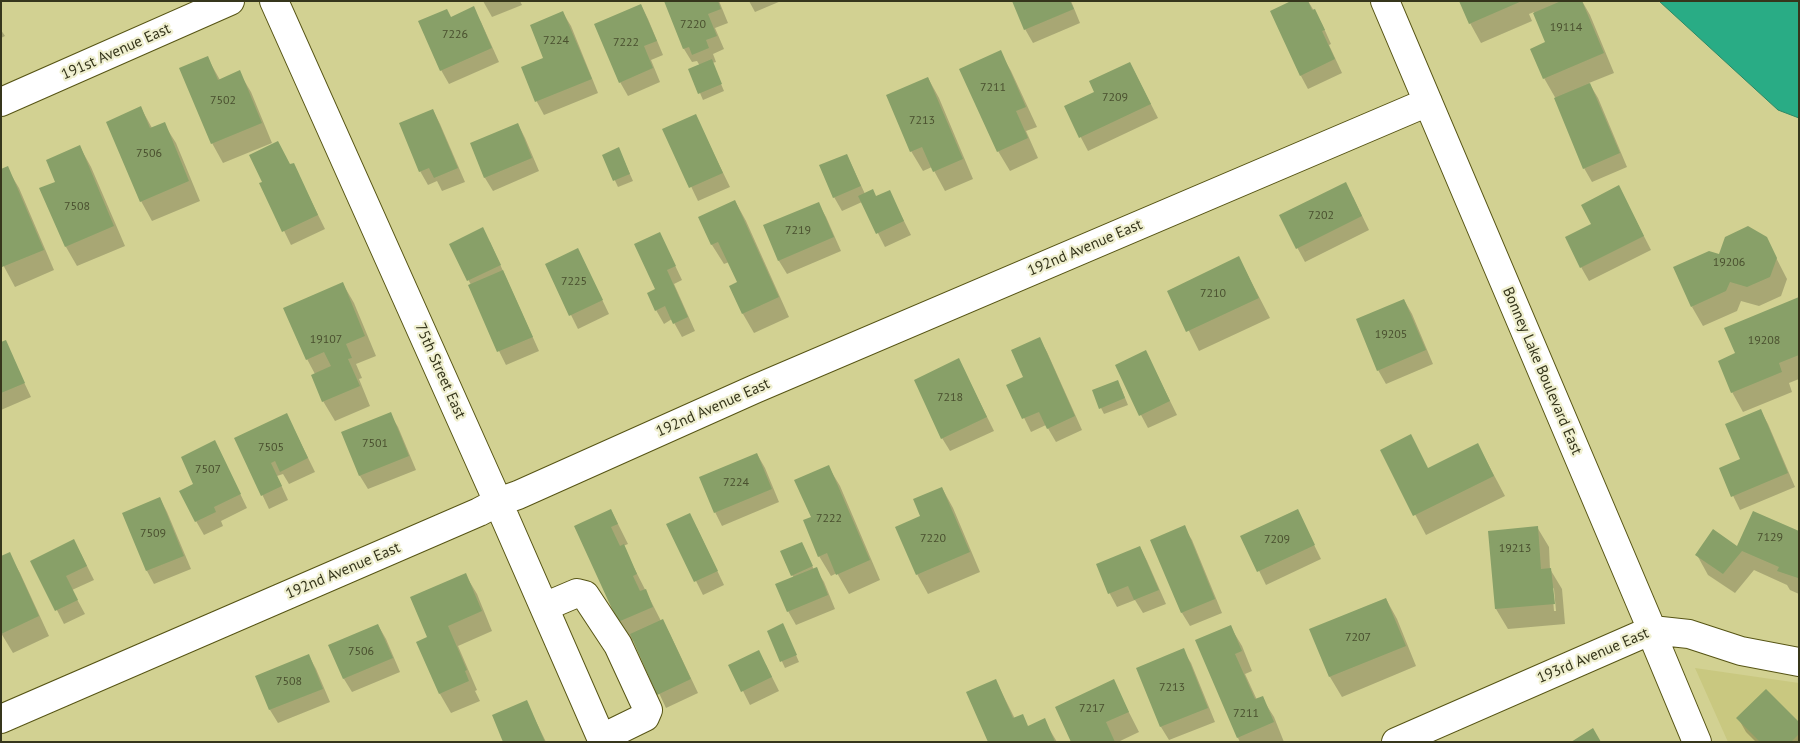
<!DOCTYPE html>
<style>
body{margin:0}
#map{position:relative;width:1800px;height:743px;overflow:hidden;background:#d2d192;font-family:"PT Sans",sans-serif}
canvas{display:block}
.frame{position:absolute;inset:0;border:2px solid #36361c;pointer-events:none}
</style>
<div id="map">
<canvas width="1800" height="743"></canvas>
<div class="frame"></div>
</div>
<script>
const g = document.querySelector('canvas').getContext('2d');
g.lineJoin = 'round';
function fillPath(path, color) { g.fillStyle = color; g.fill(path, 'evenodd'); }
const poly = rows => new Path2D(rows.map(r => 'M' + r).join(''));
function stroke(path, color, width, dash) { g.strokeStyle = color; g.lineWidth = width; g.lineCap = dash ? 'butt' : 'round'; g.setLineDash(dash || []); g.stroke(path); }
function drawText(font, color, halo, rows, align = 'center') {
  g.font = font + ' "PT Sans",sans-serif'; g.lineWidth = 4.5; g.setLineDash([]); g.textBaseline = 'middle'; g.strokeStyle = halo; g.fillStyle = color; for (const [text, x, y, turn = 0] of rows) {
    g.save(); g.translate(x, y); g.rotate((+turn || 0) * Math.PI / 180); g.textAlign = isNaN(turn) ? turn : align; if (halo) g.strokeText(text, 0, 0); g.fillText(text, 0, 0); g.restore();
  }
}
const built = poly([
 [1695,668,1799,683,1799,742,1728,742]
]);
const water = poly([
 [1659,1,1799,1,1799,118,1778,110,1659,1]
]);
const shadow = poly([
 [483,1,520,1,522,5,492,17],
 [665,1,719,1,728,23,715,28,724,49,713,54,716,62,712,63,724,91,703,100,690,70,700,66,697,61,692,62,684,49],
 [749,1,781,1,755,12],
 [1013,1,1071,1,1080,23,1033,43,1025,29],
 [1308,1,1322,24,1331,44,1329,45,1342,73,1308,89,1301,76],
 [1461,1,1582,1,1590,15,1614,73,1589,83,1598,98,1627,167,1592,182,1584,168,1556,99,1544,78,1547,43,1534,12,1529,14,1532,21,1481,43,1470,23],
 [641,5,648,19,663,55,651,60,660,82,628,96,620,82],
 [473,8,481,22,499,62,449,84,441,70],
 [563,13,571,26,598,93,544,115,537,102,522,68,545,58],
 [1,30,5,36,1,38],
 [1000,52,1011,71,1037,127,1026,131,1038,158,1010,171,998,151],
 [207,57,220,80,239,72,251,92,272,143,223,163,212,143],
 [1130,63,1158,118,1088,151,1065,107,1096,92],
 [928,78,939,98,973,179,945,191,932,167,923,171,911,151],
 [141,108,152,128,164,124,176,143,200,201,152,221,141,201],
 [433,110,440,124,465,182,442,191,437,181,428,185,420,171],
 [695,115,730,187,698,201,664,130],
 [518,124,525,138,539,171,493,191,485,178,471,144],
 [80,147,91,167,125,246,77,266,66,247,56,182],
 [603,155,622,156,633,181,618,187],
 [847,155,865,194,876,198,889,191,911,235,885,247,862,202,842,211,834,197],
 [293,164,325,229,291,245,261,184],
 [7,168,19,188,54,270,15,287,1,261,1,170],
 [1619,187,1651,250,1589,281,1581,267,1592,225],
 [1353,197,1369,230,1305,262,1280,216],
 [735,201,746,221,789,317,754,333,743,314,738,283,729,262,724,264,712,245,700,217],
 [818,203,826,217,841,251,787,274,779,261,764,226],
 [660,234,682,280,674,284,695,331,682,337,672,319,664,324,656,310],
 [1766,238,1787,279,1781,296,1759,306,1741,301,1737,311,1703,326,1692,307,1720,256],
 [490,242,539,351,506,365,499,351,470,286,471,285,451,244],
 [1239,258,1270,318,1199,351,1169,291],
 [585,264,609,314,578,329,546,265],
 [343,284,354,303,376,356,356,364,362,378,359,379,370,406,335,421,323,401,315,374,307,359],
 [1799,299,1799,379,1789,383,1792,392,1743,412,1732,392,1737,354],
 [1404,300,1412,314,1433,364,1386,384,1378,370],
 [1039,338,1047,352,1082,430,1056,442,1046,425,1031,432,1008,385,1025,378],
 [5,342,31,397,1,410,1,343],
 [1146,352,1177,415,1148,428,1141,415],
 [959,360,994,431,950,451,942,438],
 [1121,388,1128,405,1104,414,1101,408],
 [1761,411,1768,424,1795,487,1740,510,1720,469,1741,460],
 [390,414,398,427,416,470,368,489,360,476,343,433],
 [287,415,315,472,289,484,283,474,277,476,288,500,269,509,236,439],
 [1478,445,1505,496,1426,535,1381,450,1429,470],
 [757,454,765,468,779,502,722,526,715,512],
 [222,456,247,508,221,521,223,526,204,535,196,521,195,484],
 [828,466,840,486,880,580,849,594,837,573,831,576,819,556,812,518],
 [942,488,953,508,980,572,928,594,917,574,922,517],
 [160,498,167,512,191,569,154,584,147,571,124,513],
 [611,510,628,544,623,546,661,621,662,620,670,634,698,693,666,708,634,640,631,641,619,622,576,526],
 [1297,510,1321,559,1266,585,1242,536],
 [668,525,697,528,724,585,703,595],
 [1184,527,1192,540,1222,613,1190,626,1182,613,1152,540],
 [1537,527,1549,547,1550,569,1562,589,1565,624,1508,629,1496,609,1489,532],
 [1552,586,1554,589,1556,611,1554,611],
 [1799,532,1799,594,1790,590,1787,585,1754,570,1735,593,1708,575,1697,555,1738,548],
 [1140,547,1147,561,1166,604,1143,613,1135,600,1117,607,1110,594,1097,565],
 [805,550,814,570,816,569,824,582,835,609,796,625,788,611,794,578,792,575],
 [9,554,20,573,49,636,13,653,1,633],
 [81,554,94,580,72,590,85,614,64,624,32,561],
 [465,574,477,594,492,631,458,646,477,690,475,691,480,701,451,713,440,694,429,637],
 [1386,599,1397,619,1416,666,1342,697,1330,677,1311,630],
 [378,625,386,639,400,672,352,692,344,679,330,646],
 [1230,626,1242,646,1252,671,1245,674,1257,700,1262,698,1274,717,1284,742,1240,742,1238,738],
 [768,631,786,632,799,662,785,668],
 [1183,650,1191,663,1215,722,1169,740,1161,727,1138,669],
 [309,656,316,669,330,702,278,723,270,710,257,677],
 [730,665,766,665,779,691,750,705],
 [996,681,1015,719,1028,727,1044,720,1057,742,989,742],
 [1113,681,1139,732,1118,742,1073,742],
 [526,701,546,742,505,742],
 [1738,718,1799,723,1799,742,1756,742,1746,732]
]);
const building = poly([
 [664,1,718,1,721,9,708,14,717,36,706,40,709,48,692,55,689,47,683,49],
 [1012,1,1070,1,1074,9,1024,30],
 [1291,1,1308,1,1312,10,1315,9,1325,30,1322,31,1335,59,1300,76,1270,11],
 [1459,1,1522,1,1469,24],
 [1561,1,1582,1,1604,53,1543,79,1530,49,1545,42,1533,13],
 [641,4,657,41,644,46,653,68,619,83,594,24],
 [474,6,492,48,440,71,418,21,447,9,451,17],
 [563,11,592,79,535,102,521,67,543,58,530,25],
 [1001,50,1026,107,1016,111,1028,138,997,152,959,69],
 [208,56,218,80,240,70,262,123,211,144,179,68],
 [712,59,722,84,698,94,688,69],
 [1130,62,1151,104,1079,138,1064,106,1094,92,1089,81],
 [928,77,963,159,933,172,922,147,910,152,886,95],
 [1590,83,1620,153,1583,169,1554,98],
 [141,106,150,128,165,122,189,181,140,202,106,122],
 [433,109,458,168,434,178,429,168,419,172,399,123],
 [696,114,723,173,689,188,662,129],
 [518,123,532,158,484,178,470,143],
 [278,141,290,164,294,163,318,215,282,232,259,183,262,182,249,155],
 [80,145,114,226,65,247,39,188,55,182,46,160],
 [619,147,630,174,613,181,602,155],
 [847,154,861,186,833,198,819,165],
 [8,166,44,250,2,267,1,169],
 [1346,182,1362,216,1296,249,1279,215],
 [1619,185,1644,236,1580,268,1565,237,1591,224,1581,205],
 [873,189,876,196,890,190,904,221,876,234,858,196],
 [735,200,779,297,742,314,729,286,737,282,718,242,711,245,698,217],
 [819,202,834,237,778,261,763,225],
 [1748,226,1767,237,1777,258,1770,277,1747,287,1730,282,1726,291,1691,307,1673,267,1709,251,1719,254,1725,237],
 [483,227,501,265,467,281,449,244],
 [660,232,676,266,667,270,688,317,673,324,665,306,655,311,647,293,655,289,634,244],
 [578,248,603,300,569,316,545,264],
 [1239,256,1259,298,1186,332,1167,291],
 [503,270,533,337,497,352,468,285],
 [343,282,365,336,346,344,352,358,348,359,360,386,322,402,311,375,331,366,324,352,306,360,283,308],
 [1799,297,1799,355,1779,363,1782,372,1731,393,1718,361,1735,353,1724,328],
 [1404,299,1426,350,1377,371,1356,319],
 [1040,337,1075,416,1047,429,1039,412,1022,419,1006,385,1023,377,1011,350],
 [6,340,25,383,1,393,1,342],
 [1146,350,1170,401,1139,416,1115,365],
 [959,358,987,417,941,439,914,380],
 [1118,380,1125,398,1099,409,1092,390],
 [1761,409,1788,473,1731,497,1719,468,1740,459,1725,424],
 [391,412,409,456,359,476,341,432],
 [287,413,308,458,280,472,275,461,271,463,282,486,261,496,234,438],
 [1411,434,1428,468,1478,443,1494,476,1413,516,1380,450],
 [215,440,241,494,214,507,216,512,195,522,179,491,193,484,181,457],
 [757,453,772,489,714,513,699,477],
 [829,465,870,560,836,575,827,553,818,557,803,520,811,517,794,480],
 [942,487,970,552,916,575,895,527,920,516,913,499],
 [160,497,184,556,146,571,122,513],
 [611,509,618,524,611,527,620,546,624,544,637,574,633,576,640,591,646,589,653,607,618,622,574,526],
 [1298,509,1315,545,1257,572,1240,536],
 [1753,511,1799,531,1798,578,1777,571,1779,567,1742,551,1723,574,1695,555,1713,529,1737,546],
 [690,513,718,571,694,582,666,524],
 [1185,525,1215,599,1181,613,1150,540],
 [1538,526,1541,569,1551,568,1555,604,1495,609,1488,531],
 [74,539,87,566,66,576,78,600,55,611,30,561],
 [802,542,813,566,791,576,780,551],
 [1140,546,1159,590,1134,600,1128,586,1108,594,1096,564],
 [10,552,39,616,1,634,1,556],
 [817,567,828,595,787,612,775,584],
 [466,573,482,611,448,626,467,670,465,671,469,681,439,694,416,642,427,637,410,597],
 [1386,598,1406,646,1329,677,1309,629],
 [663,619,691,679,657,695,630,634],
 [783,623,797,655,780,662,767,631],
 [378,624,393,658,343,679,328,645],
 [1231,625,1242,651,1235,654,1255,699,1263,696,1274,722,1237,738,1195,640],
 [1184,648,1208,708,1160,727,1136,668],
 [759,650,772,677,741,692,728,665],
 [309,654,323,689,269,710,255,676],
 [996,679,1013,718,1023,714,1028,726,1045,718,1055,742,988,742,966,692],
 [1114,679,1129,712,1106,722,1115,742,1071,742,1055,707],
 [1766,689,1799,722,1799,734,1791,742,1760,742,1736,718],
 [527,700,545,742,503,742,492,715],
 [1593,728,1601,742,1571,742]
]);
const minor = poly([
 [274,1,498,502,603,742],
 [1385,1,1652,630,1654,639,1697,742],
 [1,102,230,1],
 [544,607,577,593,585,595,618,645,648,710,645,717,602,738],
 [1,719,479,512,498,502,518,495,755,389,1428,102],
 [1396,742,1652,630,1689,634,1741,651,1799,662]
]);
const numberNames = [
 ["7220",693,25],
 ["19114",1566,28],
 ["7226",455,35],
 ["7224",556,41],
 ["7222",626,43],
 ["7211",993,88],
 ["7209",1115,98],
 ["7502",223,101],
 ["7213",922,121],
 ["7506",149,154],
 ["7508",77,207],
 ["7202",1321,216],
 ["7219",798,231],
 ["19206",1729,263],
 ["7225",574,282],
 ["7210",1213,294],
 ["19205",1391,335],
 ["19107",326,340],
 ["19208",1764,341],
 ["7218",950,398],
 ["7501",375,444],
 ["7505",271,448],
 ["7507",208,470],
 ["7224",736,483],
 ["7222",829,519],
 ["7509",153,534],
 ["7129",1770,538],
 ["7220",933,539],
 ["7209",1277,540],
 ["19213",1515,549],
 ["7207",1358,638],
 ["7506",361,652],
 ["7508",289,682],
 ["7213",1172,688],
 ["7217",1092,709],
 ["7211",1246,714]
];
const streetNames = [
 ["191st Avenue East",116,52,-24],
 ["192nd Avenue East",1085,248,-23],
 ["75th Street East",440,371,66],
 ["Bonney Lake Boulevard East",1542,371,67],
 ["192nd Avenue East",713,408,-24],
 ["192nd Avenue East",343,571,-23],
 ["193rd Avenue East",1593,656,-23]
];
fillPath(built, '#c9c880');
fillPath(water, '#29ac85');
stroke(water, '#2d8966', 1);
fillPath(shadow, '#0003');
fillPath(building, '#88a068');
stroke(minor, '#565414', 30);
stroke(minor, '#fff', 28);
drawText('12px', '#4a502f', null, numberNames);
drawText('15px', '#36361c', '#f0f0d0', streetNames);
</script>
